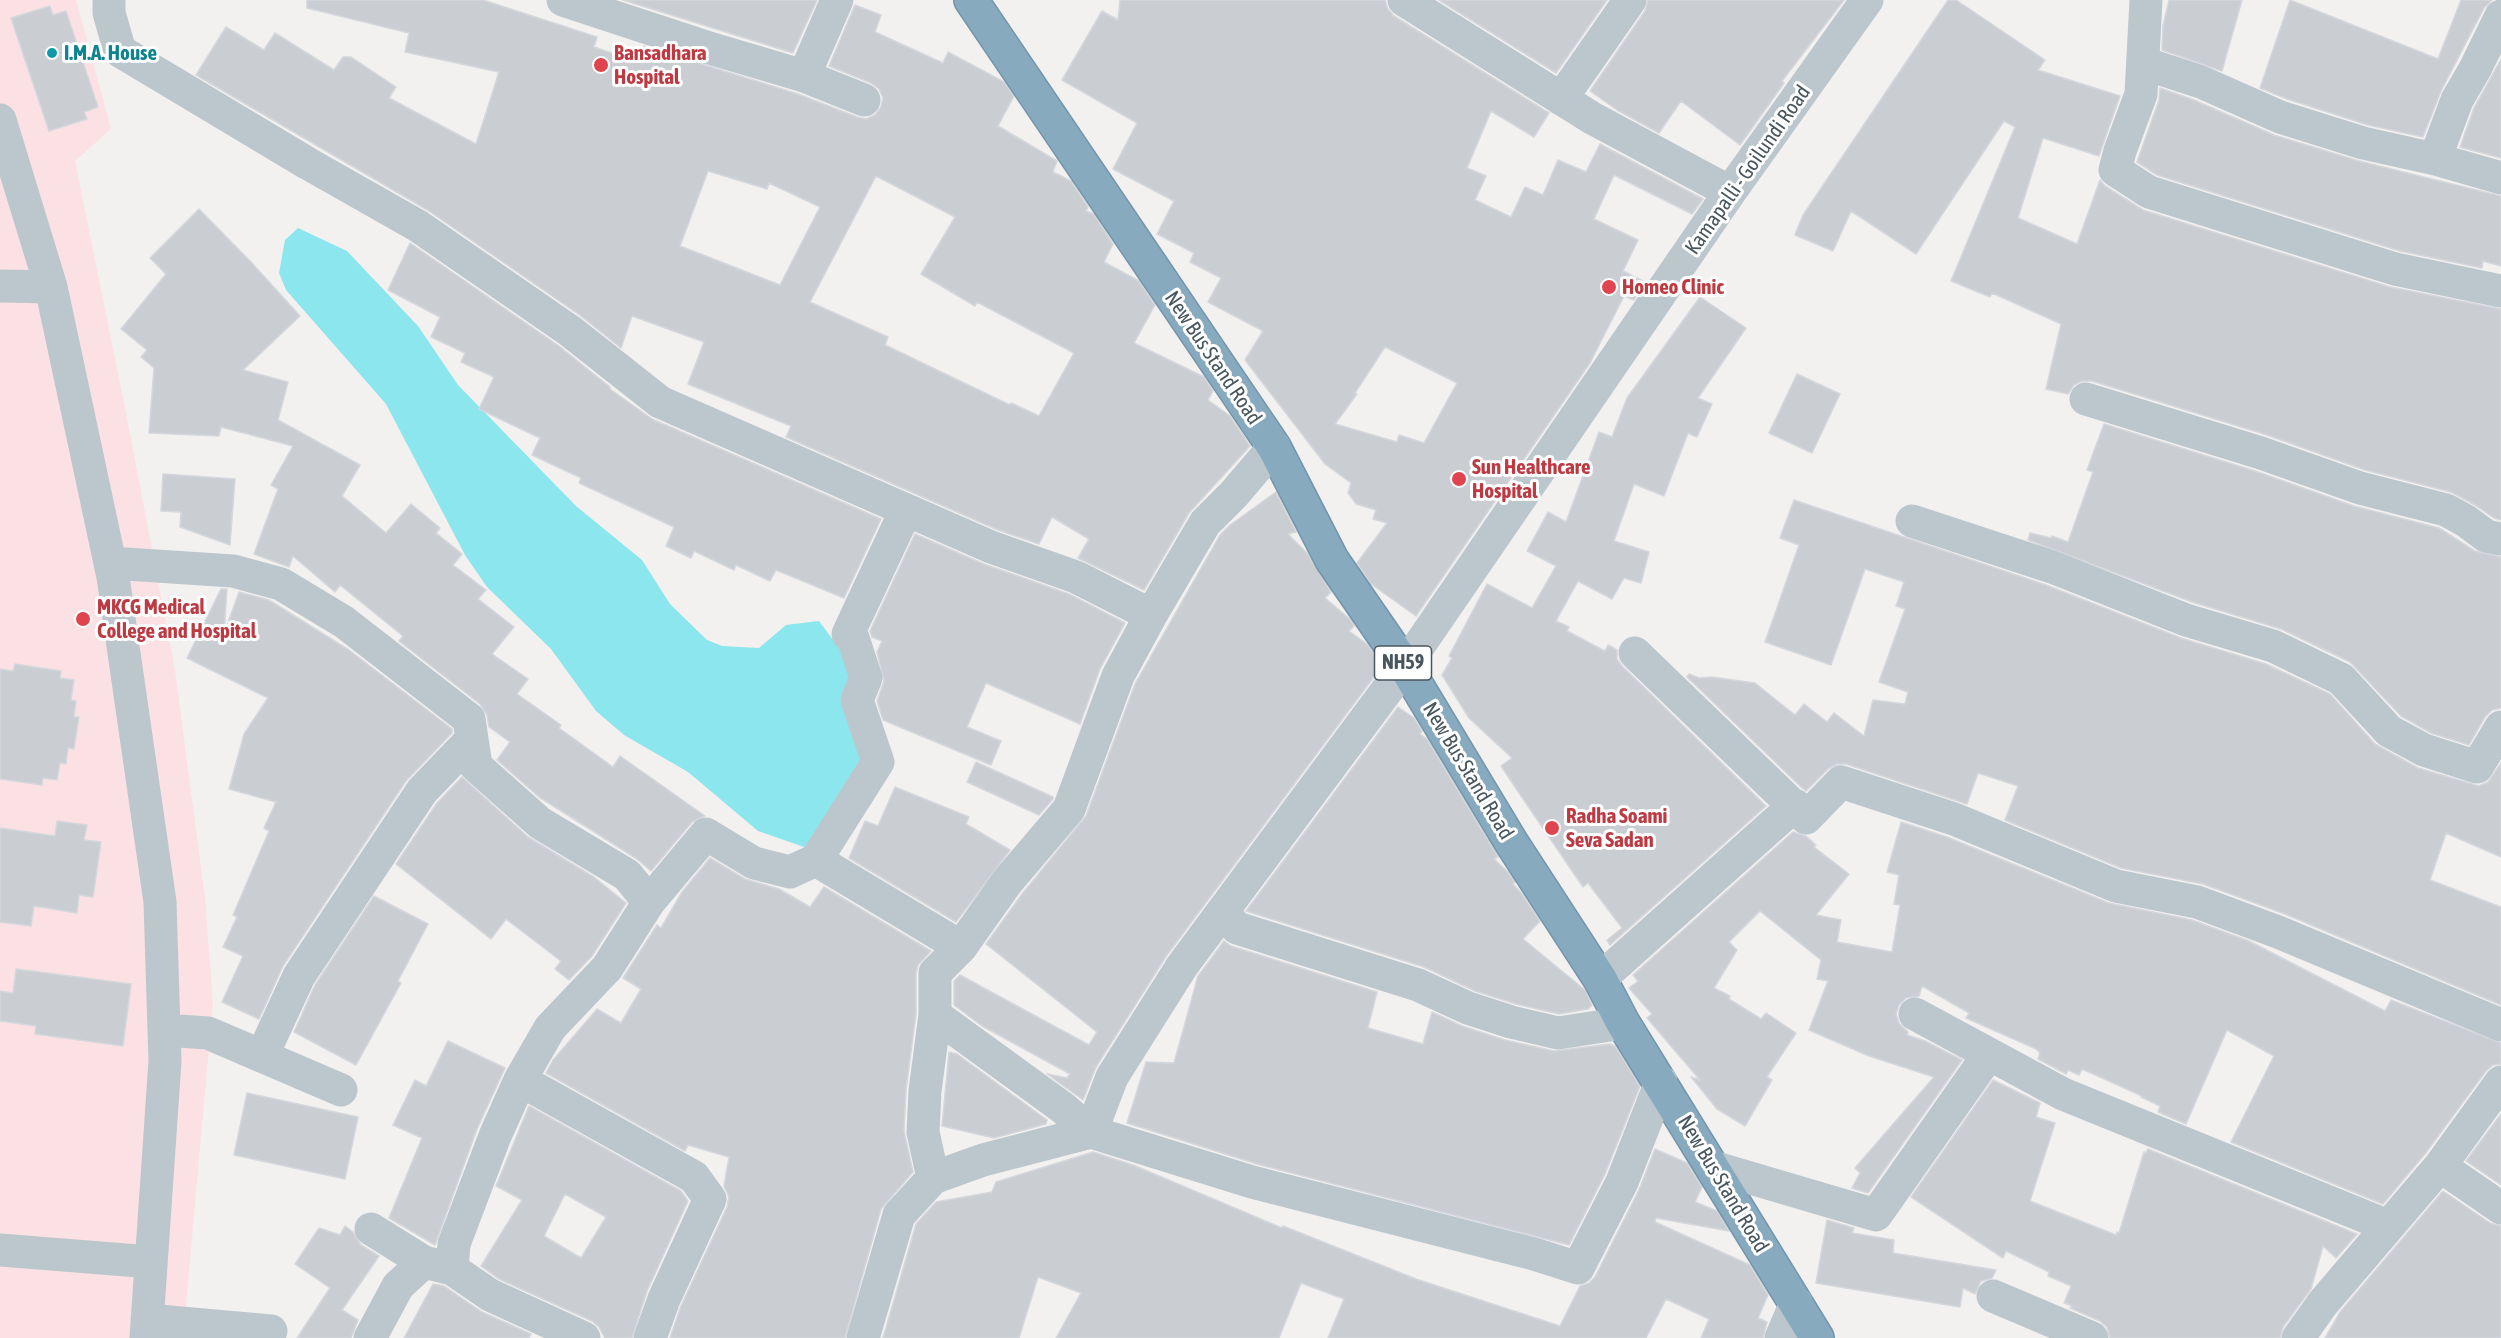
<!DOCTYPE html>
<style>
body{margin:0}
canvas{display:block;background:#f3f0f0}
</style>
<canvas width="2501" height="1338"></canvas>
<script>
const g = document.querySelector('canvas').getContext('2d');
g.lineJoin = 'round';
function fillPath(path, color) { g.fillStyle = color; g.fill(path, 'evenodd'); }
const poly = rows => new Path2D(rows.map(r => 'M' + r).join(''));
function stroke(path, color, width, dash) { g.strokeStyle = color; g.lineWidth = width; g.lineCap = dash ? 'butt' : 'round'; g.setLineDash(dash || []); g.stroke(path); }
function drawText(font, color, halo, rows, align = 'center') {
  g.font = font + ' "Asap Condensed",sans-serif'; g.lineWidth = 6; g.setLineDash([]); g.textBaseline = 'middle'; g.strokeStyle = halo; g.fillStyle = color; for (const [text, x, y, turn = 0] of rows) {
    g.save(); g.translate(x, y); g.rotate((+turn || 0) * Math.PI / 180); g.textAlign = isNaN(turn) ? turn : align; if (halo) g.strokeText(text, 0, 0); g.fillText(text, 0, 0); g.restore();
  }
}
const medical = poly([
 [0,0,76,0,111,129,75,161,127,418,175,670,205,898,213,1004,183,1338,0,1338]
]);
const water = poly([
 [298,228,347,251,418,326,458,385,576,506,642,560,670,604,707,640,722,646,759,648,786,625,819,621,856,671,869,751,810,849,758,831,688,772,624,735,596,711,551,649,487,587,465,555,386,404,286,290,279,273,285,240]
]);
const building = poly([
 [307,0,483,0,597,37,594,47,638,62,644,46,798,94,857,117,866,119,875,115,881,107,883,98,879,89,871,83,829,66,855,5,881,15,875,32,943,63,948,52,1004,82,1014,96,998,126,1057,161,1053,172,1071,181,1088,207,1086,211,1094,214,1113,244,1104,262,1139,281,1155,305,1134,343,1204,377,1213,391,1208,400,1230,416,1250,446,1189,513,1144,590,1078,558,1089,539,1052,517,1039,544,998,530,786,437,791,426,688,384,704,342,632,316,621,348,581,316,429,211,196,75,226,27,264,50,275,33,334,70,343,57,351,57,396,87,389,98,476,144,499,72,405,52,409,33,307,8,307,0],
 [708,171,767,189,769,183,820,207,780,285,680,246,708,171],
 [876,176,955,217,921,274,975,306,977,302,1074,353,1039,416,1011,403,1010,405,885,345,888,337,810,302,876,176],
 [623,0,817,0,793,53,623,0],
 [1120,0,1385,0,1388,9,1394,16,1549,113,1534,137,1491,111,1467,168,1486,176,1475,200,1511,217,1525,187,1543,195,1558,160,1586,172,1600,144,1703,199,1692,214,1614,175,1594,219,1638,240,1623,271,1645,282,1634,300,1624,296,1590,363,1416,616,1371,584,1357,563,1387,523,1373,519,1376,510,1356,504,1348,493,1351,483,1325,464,1245,360,1263,331,1208,302,1221,278,1190,262,1194,253,1157,234,1174,201,1113,169,1137,123,1062,80,1102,11,1118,20,1120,0],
 [1385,347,1457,383,1424,443,1399,435,1397,442,1335,424,1357,394,1355,393,1385,347],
 [1439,0,1607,0,1556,73,1439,0],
 [1648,0,1844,0,1782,81,1784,83,1740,145,1681,101,1659,133,1617,110,1590,91,1645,11,1648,0],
 [1948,0,1956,0,2045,60,2038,70,2120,96,2099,156,2043,138,2018,218,2077,244,2100,180,2105,186,2143,210,2390,287,2501,309,2501,520,2494,518,2475,505,2451,492,2365,470,2267,435,2092,381,2082,381,2074,385,2068,394,2046,389,2061,324,1992,293,1990,297,1951,281,2015,127,2004,121,1916,254,1851,211,1833,251,1795,235,1803,215,1948,0],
 [2169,0,2242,0,2222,71,2162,50,2163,26,2169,0],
 [2290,0,2438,59,2461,0,2492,0,2484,8,2441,91,2423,137,2368,125,2287,99,2260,88,2290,0],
 [50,6,53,15,66,11,98,107,84,112,87,119,49,131,11,18,50,6],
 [2501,59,2501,158,2460,147,2474,108,2501,59],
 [2160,88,2194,100,2274,135,2359,161,2501,196,2501,266,2483,261,2482,268,2400,251,2157,175,2137,162,2159,100,2160,88],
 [199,209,251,262,300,316,243,370,288,382,278,420,360,465,342,496,386,533,411,504,440,528,436,533,462,554,453,565,486,590,478,599,514,627,492,654,528,679,517,694,561,725,559,728,613,767,620,756,705,816,692,822,651,871,637,859,539,797,497,760,510,742,489,727,487,715,480,704,399,641,403,636,340,585,335,592,293,556,289,567,254,554,278,489,271,485,293,446,221,427,219,436,149,433,154,368,141,357,147,350,121,329,166,274,150,258,199,209],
 [410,243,559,346,610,387,610,389,652,419,881,519,844,598,776,570,770,581,736,565,734,570,694,551,691,558,666,546,674,527,579,483,581,478,532,455,540,438,479,409,494,377,461,362,465,353,431,337,440,317,388,290,410,243],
 [1700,297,1746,328,1698,398,1712,404,1697,437,1688,433,1664,496,1634,484,1614,541,1649,552,1641,583,1624,578,1612,599,1578,581,1556,621,1569,627,1567,631,1605,651,1608,645,1617,650,1617,659,1622,666,1766,806,1610,945,1607,940,1622,928,1588,883,1583,887,1517,790,1501,766,1512,758,1469,718,1442,675,1452,658,1449,656,1487,584,1532,608,1556,566,1527,551,1548,512,1566,522,1599,432,1612,437,1627,398,1700,297],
 [1797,374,1840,394,1812,453,1769,433,1797,374],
 [2104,424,2255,471,2354,506,2439,528,2475,551,2501,557,2501,708,2492,710,2485,717,2469,745,2431,733,2401,716,2350,662,2281,629,2192,602,2028,540,2030,533,2051,538,2052,536,2068,542,2093,472,2087,470,2104,424],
 [163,474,235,479,230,545,180,527,181,512,161,511,163,474],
 [1276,492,1296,532,1288,534,1307,553,1331,592,1325,598,1351,620,1354,626,1349,631,1367,644,1382,666,1167,955,1096,1067,1083,1100,1047,1074,1067,1078,1070,1074,982,1026,954,1005,954,981,960,975,1089,1045,1097,1032,986,944,1022,894,1086,816,1135,684,1220,535,1230,525,1276,492],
 [1794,500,2046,585,2181,638,2266,664,2330,694,2375,744,2418,768,2479,786,2488,782,2501,763,2501,857,2446,833,2430,880,2501,907,2501,1005,2285,914,2203,884,2121,868,2005,820,2018,786,1978,773,1967,804,1846,764,1837,764,1828,769,1806,791,1801,787,1687,677,1689,674,1699,678,1712,677,1755,683,1795,715,1804,704,1827,722,1834,713,1864,736,1873,700,1905,704,1908,692,1879,682,1905,609,1896,606,1904,582,1865,569,1831,665,1765,642,1799,545,1780,538,1794,500],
 [915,534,984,564,1069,594,1125,623,1100,669,1080,724,986,683,967,727,1001,741,991,765,883,720,877,701,884,681,877,652,882,641,872,637,870,631,915,534],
 [221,589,227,589,224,634,239,592,269,600,349,650,452,729,452,733,406,781,283,966,259,1019,222,1002,243,956,223,947,237,917,233,915,269,831,264,828,276,802,229,789,244,734,268,698,187,658,221,589],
 [15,664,61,671,60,678,74,680,71,700,76,701,74,717,79,717,74,749,68,748,66,764,60,763,57,780,43,778,42,785,0,779,0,669,13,671,15,664],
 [1398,707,1414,718,1422,731,1420,734,1427,739,1498,857,1494,859,1508,872,1515,882,1513,884,1522,894,1540,921,1523,939,1585,990,1592,1005,1588,1009,1559,1014,1516,1004,1475,991,1424,967,1246,911,1398,707],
 [976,762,1053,797,1053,799,1039,815,967,782,976,762],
 [462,777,528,837,594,877,626,903,592,956,569,980,555,969,561,961,506,919,491,939,396,864,437,803,462,777],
 [895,787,969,817,966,824,1010,850,956,922,849,858,865,821,878,826,895,787],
 [57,821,87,825,84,840,101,842,93,897,79,895,77,913,34,906,31,926,0,922,0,828,55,836,57,821],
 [1901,822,1947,837,2109,903,2192,920,2249,941,2385,1011,2391,1000,2501,1043,2501,1064,2493,1065,2486,1071,2425,1154,2383,1204,2231,1142,2274,1056,2227,1030,2186,1124,2158,1112,2160,1106,2141,1097,2142,1096,2082,1069,2079,1075,2068,1070,2066,1074,2038,1059,2040,1053,2036,1049,1966,1018,1969,1013,1922,986,1919,996,1906,998,1899,1005,1896,1014,1899,1023,1908,1032,1907,1035,1925,1041,1962,1060,1868,1193,1852,1188,1860,1173,1855,1168,1934,1077,1869,1056,1809,1030,1828,981,1817,979,1821,960,1760,911,1729,942,1737,950,1714,988,1730,996,1729,999,1761,1019,1766,1013,1796,1033,1767,1077,1772,1080,1745,1126,1717,1109,1691,1077,1700,1080,1647,1018,1652,1014,1629,988,1638,981,1633,975,1793,832,1806,836,1816,845,1814,847,1849,874,1816,915,1841,920,1837,942,1892,952,1900,905,1894,904,1899,875,1887,872,1901,822],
 [710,858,745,879,779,889,810,907,824,887,931,951,918,965,916,973,916,1014,906,1090,904,1131,913,1172,881,1209,845,1338,670,1338,681,1306,727,1207,729,1197,724,1186,729,1157,688,1145,685,1151,546,1073,553,1060,597,1009,621,1023,641,989,623,978,657,925,661,928,682,892,710,858],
 [374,896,428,924,398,981,401,983,356,1065,294,1032,315,985,374,896],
 [1224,941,1231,946,1377,992,1368,1028,1423,1044,1432,1012,1462,1026,1505,1040,1554,1051,1610,1044,1615,1046,1640,1086,1605,1174,1569,1245,1257,1164,1127,1123,1146,1062,1174,1063,1198,976,1224,941],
 [16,969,131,984,123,1046,35,1034,36,1026,0,1021,0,991,13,993,16,969],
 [448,1041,505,1068,477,1129,435,1245,389,1218,422,1138,393,1125,415,1080,426,1086,448,1041],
 [949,1052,957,1054,1047,1120,1046,1124,994,1138,942,1126,949,1052],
 [1993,1080,2040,1103,2036,1117,2055,1123,2030,1201,2116,1235,2117,1232,2119,1233,2144,1152,2146,1153,2148,1149,2357,1234,2336,1258,2323,1246,2311,1289,2283,1327,2280,1338,2110,1338,2107,1327,2100,1321,2070,1308,2072,1306,2064,1303,2071,1286,2048,1276,2049,1272,2006,1251,2003,1258,1911,1197,1993,1080],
 [247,1093,358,1117,345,1179,234,1155,247,1093],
 [529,1106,681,1191,688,1201,647,1291,632,1338,605,1338,599,1327,592,1321,499,1279,481,1266,522,1200,496,1186,529,1106],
 [565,1194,606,1217,581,1258,544,1236,565,1194],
 [2501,1114,2501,1185,2466,1161,2501,1114],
 [1655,1149,1687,1163,1702,1187,1695,1202,1717,1211,1729,1231,1656,1218,1655,1222,1750,1265,1768,1295,1758,1318,1767,1322,1763,1338,1701,1338,1709,1319,1666,1299,1646,1338,1328,1338,1344,1299,1301,1283,1279,1338,1056,1338,1081,1293,1038,1277,1019,1338,883,1338,916,1224,936,1202,992,1192,996,1182,1093,1152,1133,1165,1282,1228,1283,1226,1416,1279,1560,1326,1580,1286,1589,1283,1595,1277,1639,1190,1655,1149],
 [2443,1191,2490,1223,2501,1226,2501,1338,2325,1338,2340,1312,2443,1191],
 [1827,1220,1854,1228,1852,1233,1894,1240,1893,1253,1996,1270,1992,1278,1981,1281,1975,1294,1963,1288,1960,1307,1816,1283,1827,1220],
 [345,1226,353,1232,361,1245,379,1256,342,1310,358,1320,351,1338,297,1338,330,1288,295,1264,319,1228,340,1235,345,1226],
 [433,1284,444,1286,482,1312,531,1334,529,1338,404,1338,433,1284]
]);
const minor = poly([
 [109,0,109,13,120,51,307,163,418,226,570,331,660,402,991,547,1076,577,1151,615,1205,523,1234,494,1274,447],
 [563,0,706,47,804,76,864,100],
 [1404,0,1592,118,1730,192],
 [2146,0,2141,94,2120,151,2115,170,2149,192,2395,269,2501,291],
 [2143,63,2201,82,2280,117,2363,143,2435,159,2501,178],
 [804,76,837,0],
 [1561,99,1630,0],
 [0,120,51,287,113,577,160,902,165,1061,146,1338],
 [2435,159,2457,100,2475,69,2501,16],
 [0,286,51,287],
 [2086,399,2261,453,2360,488,2446,510,2466,521,2486,536,2501,539],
 [906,510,848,634,852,635,866,678,857,700,878,762,816,860,961,947,935,973,935,1015,1063,1108,1091,1132,1252,1182,1534,1254,1578,1268,1622,1182,1661,1082],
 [1912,521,2052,567,2186,620,2273,646,2341,679,2389,731,2424,750,2477,767,2501,727],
 [110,563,233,571,281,584,344,622,469,719,476,766,540,823,627,875,649,902],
 [1635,653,1806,818,1841,782,1954,819,2116,886,2197,902,2278,932,2501,1025],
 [1222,912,1237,928,1418,985,1468,1008,1511,1022,1558,1033,1623,1023],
 [961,947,1007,882,1069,809,1118,676,1151,615],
 [1600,979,1795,805],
 [1915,1014,2063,1094,2388,1226],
 [164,1030,208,1033,341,1090],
 [262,1056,299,976,422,791,472,739],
 [520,1080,694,1177,710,1199,664,1299,650,1338],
 [2440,1166,2501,1208],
 [1713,1167,1876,1215,1989,1054],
 [933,1178,923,1132,925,1091,935,1015],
 [371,1229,424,1262],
 [0,1250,151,1262],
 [452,1269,454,1244,495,1136,520,1080,550,1028,607,968,649,902,706,834,754,863,790,872,816,860],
 [1993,1296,2092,1338],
 [147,1320,271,1331],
 [370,1338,398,1286,424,1262,452,1269,490,1295,584,1338],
 [863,1338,899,1215,933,1178,983,1160,1091,1132,1112,1077,1182,966,1405,666,1730,192,1867,0],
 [1781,1338,1796,1303],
 [2298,1338,2323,1303,2440,1166,2501,1082]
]);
const highway = poly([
 [971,0,1274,447,1332,560,1405,666,1511,842,1600,979,1623,1023,1817,1338]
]);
const markers = [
 [52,53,6,"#0f9aa8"],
 [601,65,8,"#e0444e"],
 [1609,287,8,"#e0444e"],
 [1459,479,8,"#e0444e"],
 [83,619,8,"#e0444e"],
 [1552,828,8,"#e0444e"]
];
const shields = [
 [1403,663,57]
];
const shieldNames = [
 ["NH59",1403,663]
];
const cultureNames = [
 ["I.M.A. House",64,53]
];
const healthNames = [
 ["Bansadhara",614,53],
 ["Hospital",614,77],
 ["Homeo Clinic",1622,287],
 ["Sun Healthcare",1472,467],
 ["Hospital",1472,491],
 ["MKCG Medical",97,607],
 ["College and Hospital",97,631],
 ["Radha Soami",1566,816],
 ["Seva Sadan",1566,840]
];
const streetNames = [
 ["Kamapalli - Goilundi Road",1748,170,-55],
 ["New Bus Stand Road",1213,358,56],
 ["New Bus Stand Road",1468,771,59],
 ["New Bus Stand Road",1723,1184,59]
];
fillPath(medical, '#fbe1e3');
fillPath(water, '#8ce6ed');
fillPath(building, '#caced3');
stroke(building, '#d4d7dc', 1.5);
stroke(highway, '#7395ab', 36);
stroke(minor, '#bcc7cd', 33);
stroke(highway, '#88aabf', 33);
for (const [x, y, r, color] of markers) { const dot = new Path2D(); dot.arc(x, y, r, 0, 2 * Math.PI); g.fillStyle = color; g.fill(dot); stroke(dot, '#fff', 2); }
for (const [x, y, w] of shields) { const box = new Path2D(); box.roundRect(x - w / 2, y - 17, w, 34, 4.5); g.fillStyle = '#fff'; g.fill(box); stroke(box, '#48565e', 1.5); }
drawText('bold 20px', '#48565e', null, shieldNames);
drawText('bold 21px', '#0d838f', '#fff', cultureNames, 'left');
drawText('bold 21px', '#be3a42', '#fff', healthNames, 'left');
drawText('21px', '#48565e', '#fff', streetNames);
</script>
